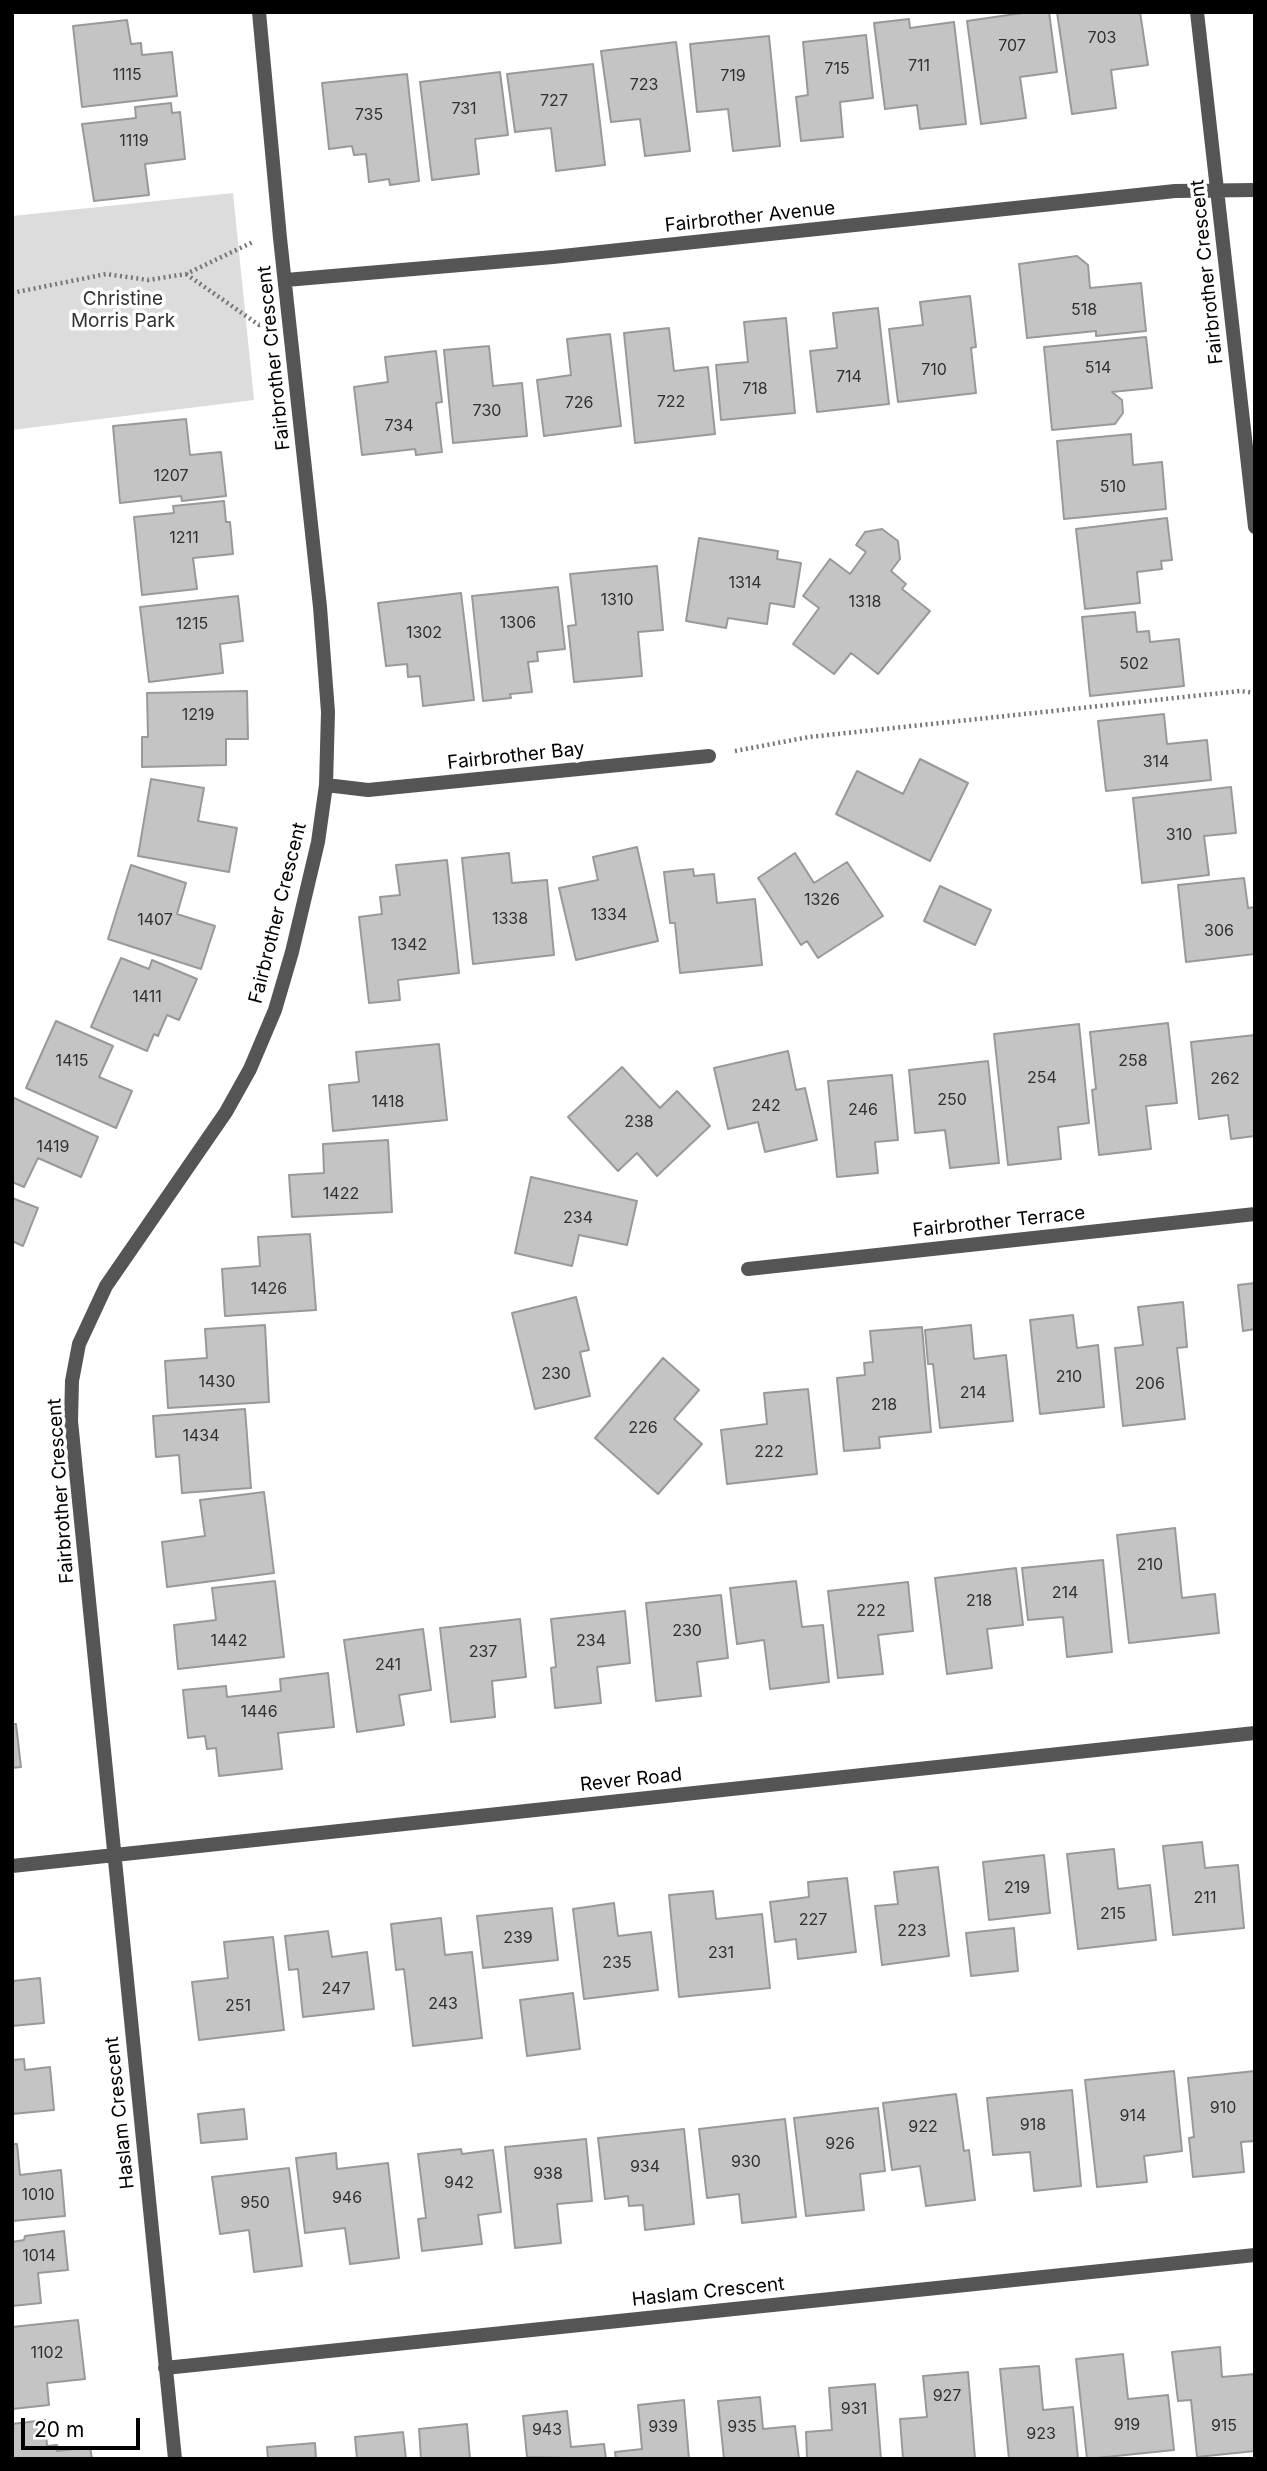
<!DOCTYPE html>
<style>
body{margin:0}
#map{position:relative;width:1267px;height:2471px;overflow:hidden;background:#fff;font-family:Inter,sans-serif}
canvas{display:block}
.frame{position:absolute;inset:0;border:14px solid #000;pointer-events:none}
.scale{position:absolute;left:21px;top:2418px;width:119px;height:32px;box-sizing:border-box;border:4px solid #000;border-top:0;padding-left:9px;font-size:21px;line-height:24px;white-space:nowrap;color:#000;-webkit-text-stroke:5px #fff;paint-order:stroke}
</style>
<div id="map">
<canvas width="1267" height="2471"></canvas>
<div class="frame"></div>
<div class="scale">20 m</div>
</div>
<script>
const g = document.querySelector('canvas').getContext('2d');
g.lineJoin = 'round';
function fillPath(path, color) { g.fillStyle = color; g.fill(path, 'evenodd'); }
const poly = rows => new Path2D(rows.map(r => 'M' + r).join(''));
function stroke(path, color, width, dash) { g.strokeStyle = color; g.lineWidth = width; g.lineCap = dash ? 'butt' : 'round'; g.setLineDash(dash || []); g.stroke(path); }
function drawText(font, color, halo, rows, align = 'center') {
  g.font = font + ' Inter,sans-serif'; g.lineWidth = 7; g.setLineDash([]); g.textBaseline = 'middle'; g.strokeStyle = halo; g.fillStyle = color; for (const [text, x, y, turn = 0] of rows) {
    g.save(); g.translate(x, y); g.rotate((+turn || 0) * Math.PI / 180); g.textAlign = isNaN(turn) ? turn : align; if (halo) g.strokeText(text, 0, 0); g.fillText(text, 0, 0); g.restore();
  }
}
const green = poly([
 [233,193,254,400,12,430,12,216]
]);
const building = poly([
 [1029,12,1049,12,1057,72,1020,77,1026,118,981,124,967,21,1029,12],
 [1057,12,1140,12,1148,65,1111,70,1116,108,1072,114,1057,12],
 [909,19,910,28,954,22,966,124,920,129,917,105,885,109,874,23,909,19],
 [127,20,131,44,141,43,142,55,172,52,177,96,82,107,73,26,127,20],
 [866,35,873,98,840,102,843,137,801,141,796,97,808,95,803,42,866,35],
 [769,36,780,146,733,151,728,109,697,112,690,44,769,36],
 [676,42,690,151,645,156,640,119,611,122,601,51,676,42],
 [593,64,605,165,556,171,551,128,515,132,507,74,593,64],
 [500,72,508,135,475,139,479,174,432,180,420,82,500,72],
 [407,74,419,181,390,185,389,179,369,182,366,154,354,155,352,146,329,149,322,83,407,74],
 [171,103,172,113,180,112,185,159,145,164,149,195,94,201,82,124,136,118,135,107,171,103],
 [1077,256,1088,265,1090,288,1141,283,1146,331,1096,336,1096,331,1027,338,1019,264,1077,256],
 [970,296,976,347,971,348,976,393,898,402,889,329,923,325,920,302,970,296],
 [878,308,889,404,817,412,810,351,837,348,833,313,878,308],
 [786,318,795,413,721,420,716,365,748,362,744,322,786,318],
 [669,328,674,371,708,367,715,434,635,443,624,333,669,328],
 [610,334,621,426,544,436,537,380,571,375,567,339,610,334],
 [1146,337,1152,388,1112,392,1122,400,1123,413,1115,424,1052,430,1044,347,1146,337],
 [489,346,493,386,522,383,527,436,453,443,444,350,489,346],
 [436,351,442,402,436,403,442,452,416,455,415,449,362,455,354,387,388,382,385,357,436,351],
 [186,419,190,455,221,452,226,496,182,501,181,496,120,503,113,426,186,419],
 [1131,434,1133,465,1162,462,1166,509,1064,519,1057,441,1131,434],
 [224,501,226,522,230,522,233,554,193,558,197,589,142,595,134,517,174,513,173,506,224,501],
 [1167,518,1172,560,1161,561,1162,569,1137,572,1140,603,1085,609,1076,529,1167,518],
 [882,529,898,541,900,559,891,571,906,584,902,589,930,611,878,674,851,653,834,674,793,644,819,608,803,596,830,559,850,574,866,552,856,545,865,532,882,529],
 [699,538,778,551,777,559,801,563,794,607,770,603,767,624,728,618,726,628,686,621,699,538],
 [657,566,663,630,638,632,642,676,574,682,568,626,576,625,570,574,657,566],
 [558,587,565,649,537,652,538,661,528,662,532,692,510,694,511,698,483,701,472,596,558,587],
 [461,593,474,700,423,706,420,676,408,677,407,664,386,666,378,603,461,593],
 [238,596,243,641,220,644,223,673,149,682,140,607,238,596],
 [1135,612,1137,632,1149,631,1150,642,1179,639,1184,686,1090,696,1082,617,1135,612],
 [247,691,248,739,226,739,226,765,142,767,142,737,148,737,147,693,247,691],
 [1164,714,1167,744,1207,740,1211,780,1106,791,1098,721,1164,714],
 [920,759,968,783,930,861,836,814,857,771,903,794,920,759],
 [151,779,204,788,198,821,237,828,229,872,138,856,151,779],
 [1231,787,1236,833,1204,836,1209,875,1142,883,1133,798,1231,787],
 [637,847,658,941,576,960,559,888,598,880,593,857,637,847],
 [509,853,512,883,547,880,554,955,473,964,462,858,509,853],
 [795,853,814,883,847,862,883,916,818,958,807,941,801,945,758,878,795,853],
 [447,860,459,973,398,980,400,1000,369,1003,359,917,382,914,380,897,400,895,396,865,447,860],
 [131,865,186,883,177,914,215,926,201,969,108,939,131,865],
 [693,869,694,876,714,874,717,903,755,899,762,965,680,973,675,923,670,923,664,872,693,869],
 [1244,878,1248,908,1255,907,1255,954,1186,962,1178,885,1244,878],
 [940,886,991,910,975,945,924,921,940,886],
 [121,958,149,969,152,960,197,979,179,1020,167,1015,158,1036,154,1034,147,1051,91,1027,121,958],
 [56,1021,113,1046,99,1077,132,1091,116,1128,26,1088,56,1021],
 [1168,1023,1177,1103,1146,1106,1151,1149,1099,1155,1092,1090,1096,1089,1090,1032,1168,1023],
 [1079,1024,1089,1123,1058,1127,1061,1159,1008,1165,994,1034,1079,1024],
 [1255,1035,1255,1136,1231,1139,1228,1115,1199,1119,1191,1042,1255,1035],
 [439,1044,447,1120,333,1131,329,1085,359,1082,356,1052,439,1044],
 [788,1051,796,1090,805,1088,817,1140,765,1152,758,1122,728,1129,714,1068,788,1051],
 [988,1061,999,1163,950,1168,945,1130,915,1133,909,1070,988,1061],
 [622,1067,660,1108,677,1091,710,1126,657,1176,637,1153,618,1171,568,1117,622,1067],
 [892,1075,898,1140,875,1142,878,1173,837,1177,828,1081,892,1075],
 [12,1097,98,1137,81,1177,38,1158,24,1187,12,1182,12,1097],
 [388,1140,392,1212,292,1217,289,1175,324,1173,323,1144,388,1140],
 [531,1177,637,1201,627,1245,579,1235,572,1266,515,1253,531,1177],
 [12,1198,38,1208,23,1246,12,1241,12,1198],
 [310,1234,316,1310,225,1316,222,1269,260,1266,258,1237,310,1234],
 [1255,1283,1255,1329,1243,1331,1238,1285,1255,1283],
 [576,1297,589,1350,580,1352,590,1396,535,1409,512,1313,576,1297],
 [1183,1302,1187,1347,1177,1348,1185,1419,1123,1426,1115,1348,1143,1345,1138,1307,1183,1302],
 [1073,1315,1077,1348,1098,1345,1104,1407,1040,1414,1030,1320,1073,1315],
 [265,1325,269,1402,168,1408,165,1361,207,1358,205,1329,265,1325],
 [971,1325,974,1359,1006,1355,1013,1421,940,1428,933,1364,928,1364,925,1330,971,1325],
 [922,1327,931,1432,879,1437,880,1448,844,1451,837,1378,865,1375,864,1363,873,1362,870,1331,922,1327],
 [663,1358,699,1390,674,1419,702,1444,658,1494,595,1438,663,1358],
 [808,1389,817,1474,727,1484,721,1430,767,1424,764,1393,808,1389],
 [245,1409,251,1488,182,1493,179,1455,156,1457,153,1416,245,1409],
 [264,1492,274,1573,167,1587,162,1542,205,1536,200,1500,264,1492],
 [1175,1528,1182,1598,1215,1594,1219,1633,1129,1643,1117,1535,1175,1528],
 [1103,1560,1112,1652,1067,1657,1063,1617,1028,1620,1022,1568,1103,1560],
 [1016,1568,1023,1625,987,1629,992,1668,947,1674,935,1578,1016,1568],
 [275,1581,284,1657,178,1669,174,1625,216,1620,212,1588,275,1581],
 [796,1581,802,1627,823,1625,829,1682,770,1689,764,1640,737,1644,730,1588,796,1581],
 [908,1582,913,1631,878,1635,883,1674,838,1678,828,1591,908,1582],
 [721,1595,728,1658,697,1662,701,1696,656,1701,646,1603,721,1595],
 [625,1611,630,1663,597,1667,601,1703,555,1708,551,1668,556,1667,551,1619,625,1611],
 [520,1619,526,1677,492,1681,495,1717,451,1722,440,1628,520,1619],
 [423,1629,431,1690,399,1695,404,1725,357,1732,344,1640,423,1629],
 [328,1673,334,1727,278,1733,282,1769,219,1776,216,1748,207,1749,205,1736,188,1738,183,1690,226,1686,227,1697,281,1691,280,1679,328,1673],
 [12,1724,16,1724,21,1767,12,1768,12,1724],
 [1202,1842,1205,1868,1238,1865,1244,1928,1173,1935,1163,1846,1202,1842],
 [1114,1849,1118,1889,1150,1885,1156,1940,1078,1949,1067,1854,1114,1849],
 [1044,1855,1050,1913,989,1920,983,1862,1044,1855],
 [938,1867,949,1956,882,1965,875,1906,898,1904,894,1872,938,1867],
 [847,1878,856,1952,798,1959,796,1939,775,1942,770,1902,809,1897,808,1882,847,1878],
 [713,1891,716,1919,762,1914,770,1988,679,1997,669,1895,713,1891],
 [614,1903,618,1936,651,1932,658,1990,584,1999,573,1909,614,1903],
 [552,1908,558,1960,483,1968,477,1916,552,1908],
 [441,1918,445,1955,472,1952,482,2038,413,2046,404,1969,396,1970,391,1924,441,1918],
 [1014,1928,1018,1971,971,1976,966,1933,1014,1928],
 [328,1931,332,1957,367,1952,374,2009,303,2017,298,1969,289,1970,285,1936,328,1931],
 [273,1937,284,2030,199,2040,192,1982,228,1978,224,1942,273,1937],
 [12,1977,13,1981,40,1978,44,2023,12,2026,12,1977],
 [573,1993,580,2049,527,2056,520,2000,573,1993],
 [24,2059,25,2070,50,2067,54,2110,12,2114,12,2060,24,2059],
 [1174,2071,1182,2151,1144,2156,1147,2182,1097,2187,1085,2080,1174,2071],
 [1255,2071,1255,2141,1241,2142,1244,2172,1193,2177,1189,2138,1194,2137,1188,2078,1255,2071],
 [1072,2090,1081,2186,1034,2191,1030,2152,993,2155,987,2098,1072,2090],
 [956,2094,964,2151,969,2150,975,2200,926,2206,920,2166,892,2170,883,2103,956,2094],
 [878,2108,885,2171,860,2174,864,2210,806,2216,794,2118,878,2108],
 [244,2109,247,2139,201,2143,198,2114,244,2109],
 [785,2119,796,2217,742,2223,739,2194,707,2198,699,2129,785,2119],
 [684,2129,694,2224,645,2230,643,2205,629,2206,628,2196,605,2199,598,2138,684,2129],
 [586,2139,592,2201,557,2204,561,2243,515,2248,505,2147,586,2139],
 [12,2144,17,2144,20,2175,61,2170,65,2216,12,2221,12,2144],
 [461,2149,462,2154,493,2150,501,2212,478,2215,482,2244,422,2251,418,2219,426,2218,418,2154,461,2149],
 [336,2153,337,2169,388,2163,399,2258,350,2264,345,2228,305,2233,296,2158,336,2153],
 [289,2168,302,2266,254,2272,249,2230,220,2234,212,2177,289,2168],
 [64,2231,68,2270,38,2273,41,2303,12,2306,12,2242,24,2240,25,2236,64,2231],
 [78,2320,85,2379,47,2383,49,2405,12,2409,12,2327,78,2320],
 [1220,2347,1222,2377,1255,2374,1255,2451,1197,2457,1191,2400,1178,2401,1172,2352,1220,2347],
 [1123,2354,1128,2399,1168,2395,1174,2450,1087,2459,1076,2359,1123,2354],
 [1039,2366,1043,2410,1073,2407,1078,2459,1009,2459,1000,2369,1039,2366],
 [968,2372,975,2459,903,2459,900,2419,927,2417,923,2376,968,2372],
 [875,2384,881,2459,807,2459,806,2432,832,2430,829,2388,875,2384],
 [760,2397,763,2429,795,2426,799,2459,724,2459,718,2401,760,2397],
 [684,2400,689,2459,616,2459,615,2452,642,2449,638,2405,684,2400],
 [567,2411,571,2447,604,2444,606,2459,527,2457,523,2416,567,2411],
 [45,2420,47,2446,57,2445,57,2451,90,2447,92,2459,12,2459,12,2424,45,2420],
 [467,2424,470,2459,421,2459,419,2429,467,2424],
 [403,2432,406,2459,357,2459,355,2437,403,2432],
 [315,2443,316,2459,268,2459,267,2447,315,2443]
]);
const path = poly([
 [186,274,259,325,264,324],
 [12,293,106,274,148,280,186,274,253,242],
 [735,751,809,737,1240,691,1255,693]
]);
const street = poly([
 [1197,12,1255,527],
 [286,280,553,257,1175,191,1255,190],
 [326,785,368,790,709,756],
 [748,1269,1255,1214],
 [12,1866,1255,1733],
 [165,2368,1255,2255],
 [175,2459,71,1421,72,1381,79,1344,106,1286,226,1112,250,1069,275,1010,292,952,318,842,326,785,328,712,320,607,280,238,259,12]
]);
const numberNames = [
 ["703",1102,38],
 ["707",1012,46],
 ["711",919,66],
 ["715",837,69],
 ["1115",127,75],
 ["719",733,76],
 ["723",644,85],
 ["727",554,101],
 ["731",464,109],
 ["735",369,115],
 ["1119",134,141],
 ["518",1084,310],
 ["514",1098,368],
 ["710",934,370],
 ["714",849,377],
 ["718",755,389],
 ["722",671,402],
 ["726",579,403],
 ["730",487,411],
 ["734",399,426],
 ["1207",171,476],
 ["510",1113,487],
 ["1211",184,538],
 ["1314",745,583],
 ["1310",617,600],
 ["1318",865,602],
 ["1306",518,623],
 ["1215",192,624],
 ["1302",424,633],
 ["502",1134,664],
 ["1219",198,715],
 ["314",1156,762],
 ["310",1179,835],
 ["1326",822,900],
 ["1334",609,915],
 ["1338",510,919],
 ["1407",155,920],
 ["306",1219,931],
 ["1342",409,945],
 ["1411",147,997],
 ["1415",72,1061],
 ["258",1133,1061],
 ["254",1042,1078],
 ["262",1225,1079],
 ["250",952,1100],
 ["1418",388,1102],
 ["242",766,1106],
 ["246",863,1110],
 ["238",639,1122],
 ["1419",53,1147],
 ["1422",341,1194],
 ["234",578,1218],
 ["1426",269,1289],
 ["230",556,1374],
 ["210",1069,1377],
 ["1430",217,1382],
 ["206",1150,1384],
 ["214",973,1393],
 ["218",884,1405],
 ["226",643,1428],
 ["1434",201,1436],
 ["222",769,1452],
 ["210",1150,1565],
 ["214",1065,1593],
 ["218",979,1601],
 ["222",871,1611],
 ["230",687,1631],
 ["1442",229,1641],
 ["234",591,1641],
 ["237",483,1652],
 ["241",388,1665],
 ["1446",259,1712],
 ["219",1017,1888],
 ["211",1205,1898],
 ["215",1113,1914],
 ["227",813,1920],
 ["223",912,1931],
 ["239",518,1938],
 ["231",721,1953],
 ["235",617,1963],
 ["247",336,1989],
 ["243",443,2004],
 ["251",238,2006],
 ["910",1223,2108],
 ["914",1133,2116],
 ["918",1033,2125],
 ["922",923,2127],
 ["926",840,2144],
 ["930",746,2162],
 ["934",645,2167],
 ["938",548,2174],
 ["942",459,2183],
 ["1010",38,2195],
 ["946",347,2198],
 ["950",255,2203],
 ["1014",39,2256],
 ["1102",47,2353],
 ["927",947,2396],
 ["931",854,2409],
 ["919",1127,2425],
 ["915",1224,2426],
 ["939",663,2427],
 ["935",742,2427],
 ["943",547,2430],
 ["923",1041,2434]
];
const streetNames = [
 ["Fairbrother Avenue",750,217,-6],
 ["Fairbrother Crescent",1207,272,-96],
 ["Fairbrother Crescent",274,358,-96],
 ["Fairbrother Bay",516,756,-6],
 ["Fairbrother Crescent",278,913,-76],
 ["Fairbrother Terrace",999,1222,-6],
 ["Fairbrother Crescent",61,1491,-94],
 ["Rever Road",631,1780,-6],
 ["Haslam Crescent",120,2113,-96],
 ["Haslam Crescent",708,2292,-6]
];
const parkNames = [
 ["Christine",123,299],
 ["Morris Park",123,321]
];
fillPath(green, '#dcdcdc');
fillPath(building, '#c4c4c4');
stroke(building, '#999', 2);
stroke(path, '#777', 4.5, [2, 3.5]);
stroke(street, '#555', 14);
drawText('16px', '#313131', null, numberNames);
drawText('19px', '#000', '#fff', streetNames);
drawText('19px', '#333', '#fff', parkNames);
</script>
